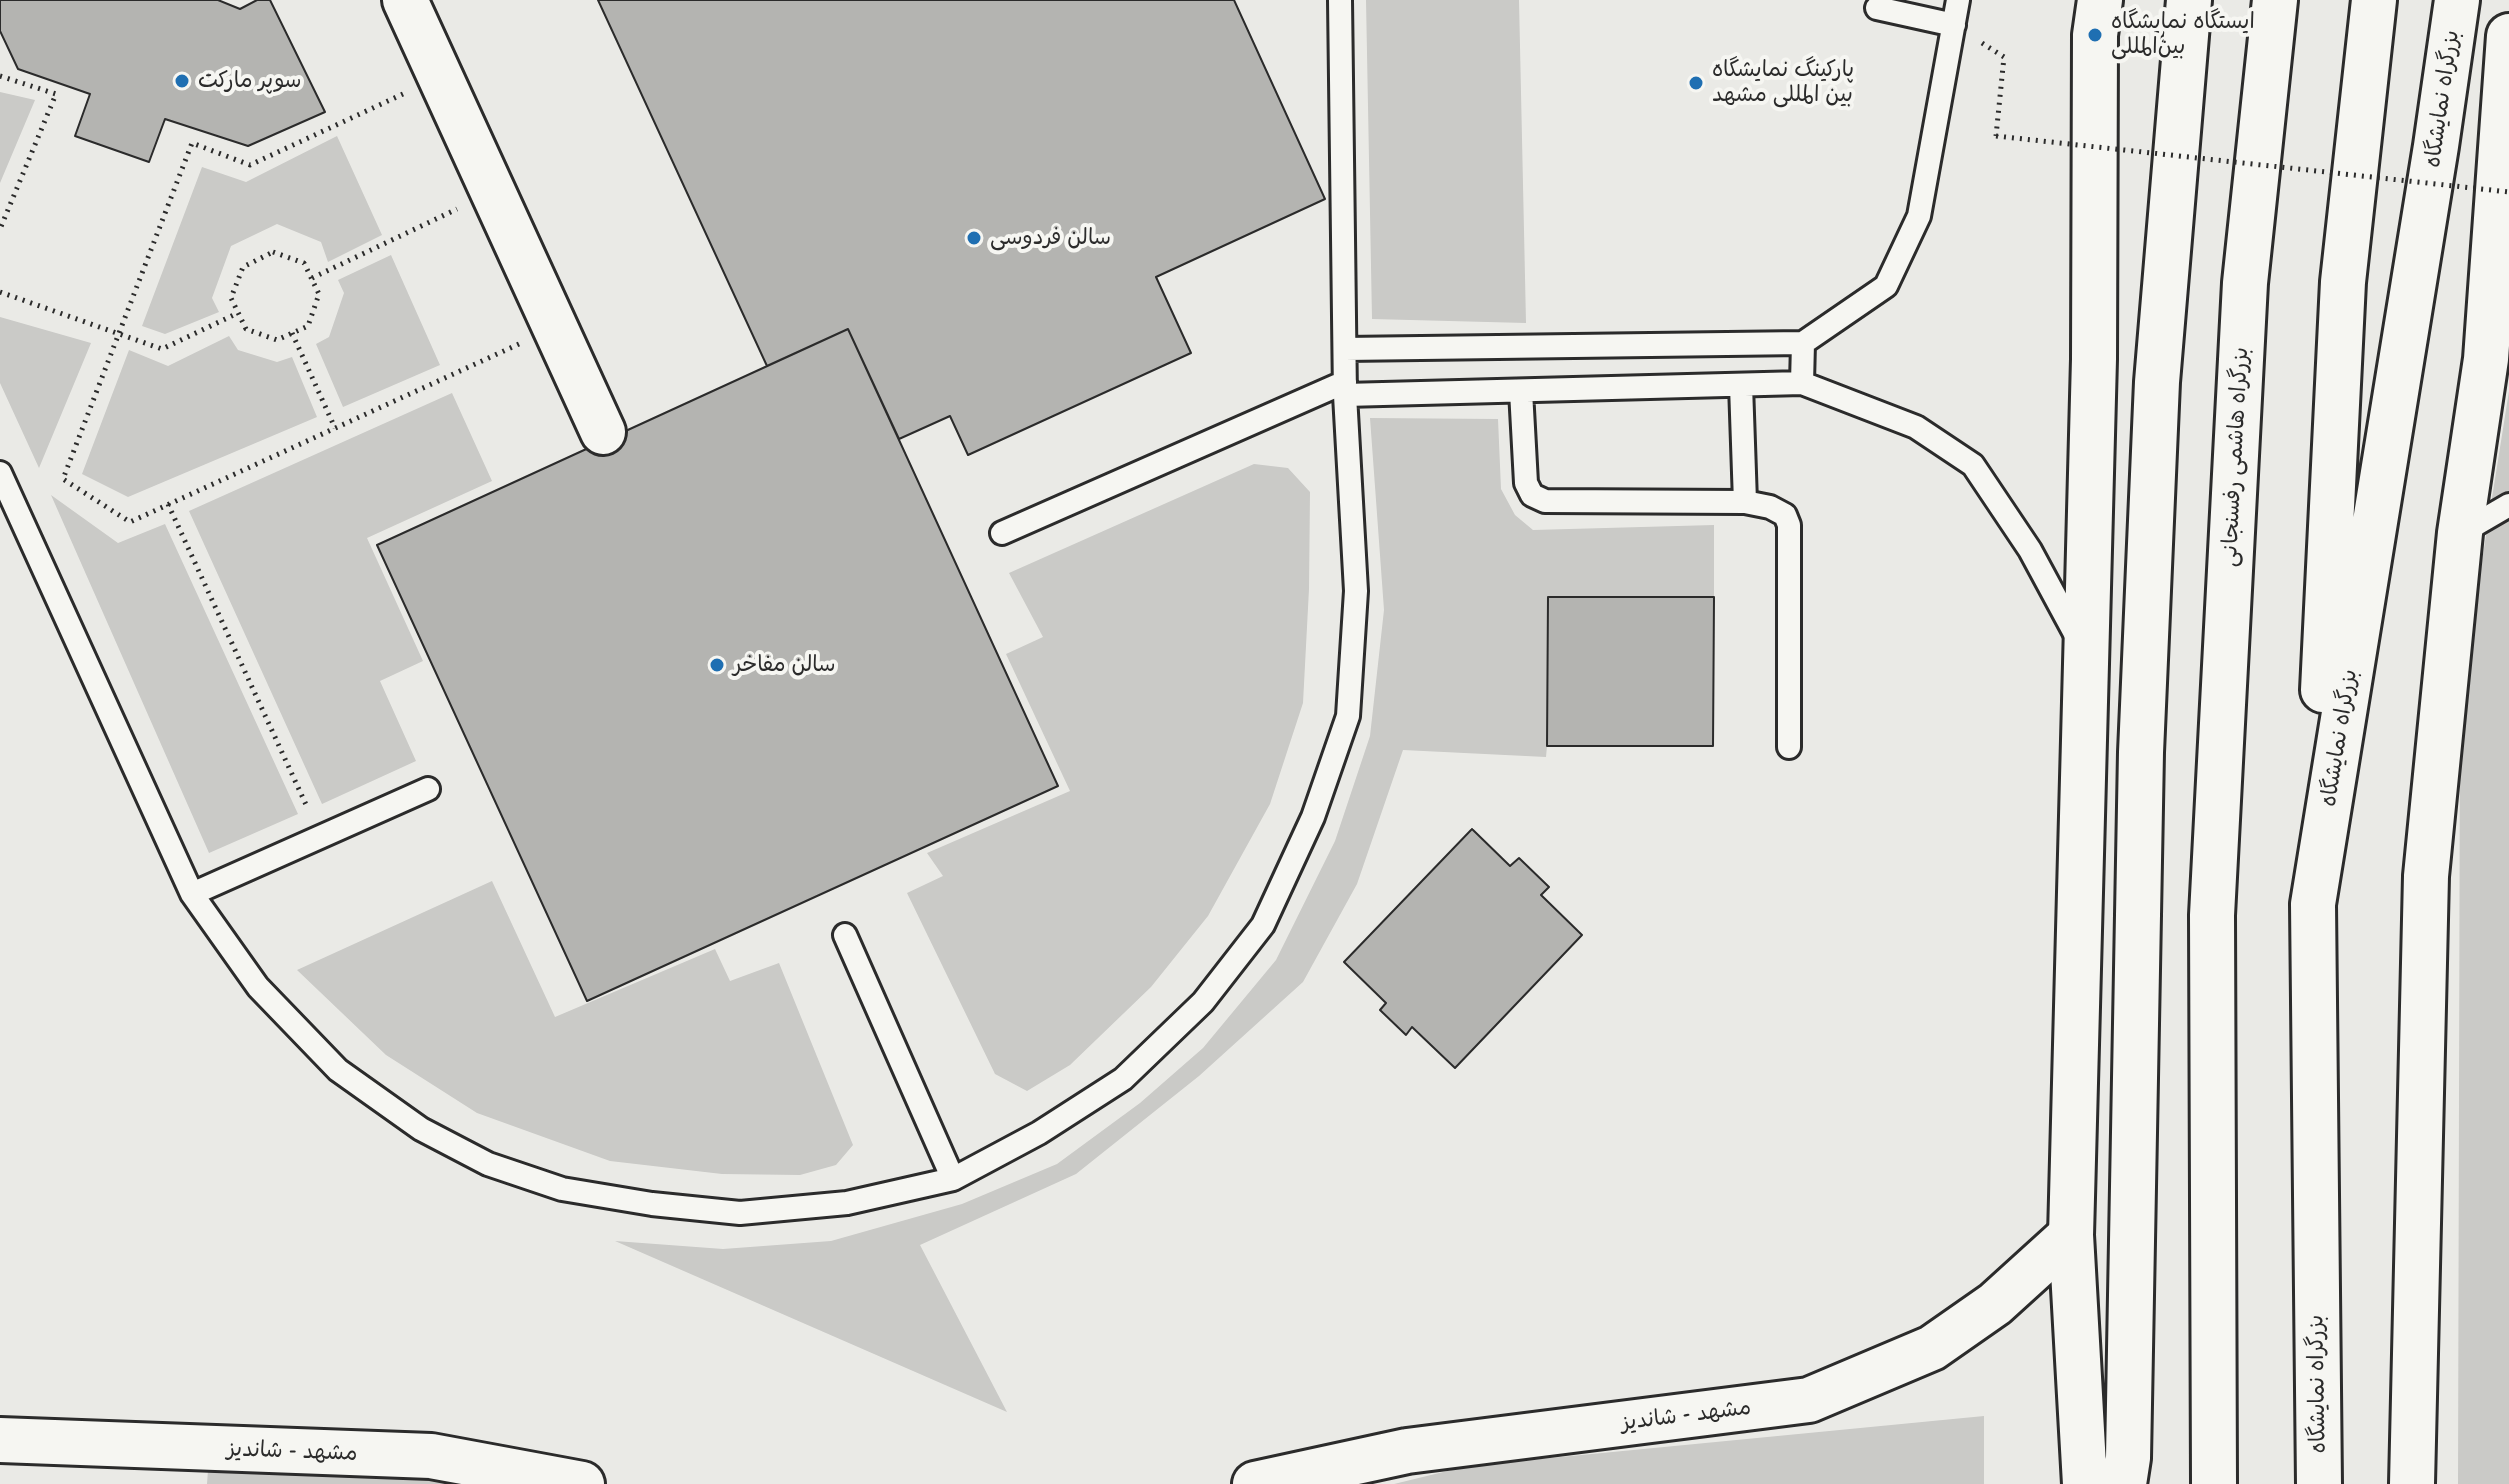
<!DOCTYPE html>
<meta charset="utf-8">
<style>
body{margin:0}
canvas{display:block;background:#eaeae6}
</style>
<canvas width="2509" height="1484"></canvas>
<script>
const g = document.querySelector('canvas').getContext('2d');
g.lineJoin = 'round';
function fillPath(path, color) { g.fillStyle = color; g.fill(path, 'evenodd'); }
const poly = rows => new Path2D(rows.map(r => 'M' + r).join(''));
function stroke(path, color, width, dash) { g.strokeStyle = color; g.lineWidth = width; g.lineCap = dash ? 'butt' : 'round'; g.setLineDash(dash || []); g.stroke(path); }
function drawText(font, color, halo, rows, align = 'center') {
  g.font = font + ' "Balsamiq Sans","Playpen Sans Arabic",sans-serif'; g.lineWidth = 8; g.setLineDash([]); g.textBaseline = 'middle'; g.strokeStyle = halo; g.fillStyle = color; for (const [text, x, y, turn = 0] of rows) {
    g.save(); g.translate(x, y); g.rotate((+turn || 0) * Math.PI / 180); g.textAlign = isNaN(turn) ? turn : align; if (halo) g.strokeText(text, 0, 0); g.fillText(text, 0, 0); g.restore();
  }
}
const green = poly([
 [1366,0,1519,0,1526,323,1372,319],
 [0,92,35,100,0,183],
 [337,136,382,235,328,262,321,242,277,224,231,246,212,298,219,312,165,334,142,326,202,167,246,182],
 [391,255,440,365,343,407,316,344,329,337,344,293,338,280],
 [0,317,91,343,39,468,0,383],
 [229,336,238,350,277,362,292,357,317,417,128,497,82,474,129,350,168,366],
 [2509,391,2509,1484,2458,1484,2460,699],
 [452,393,492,481,367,538,423,661,380,681,416,761,322,804,189,511],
 [1370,418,1498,419,1501,489,1515,515,1533,530,1714,525,1714,597,1547,746,1546,757,1403,750,1357,884,1303,982,1199,1076,1076,1174,920,1245,1007,1412,615,1241,723,1249,831,1241,962,1204,1057,1164,1140,1103,1203,1048,1276,960,1335,841,1370,736,1384,610],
 [1254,464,1288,468,1310,492,1309,589,1303,703,1270,804,1208,916,1151,987,1070,1065,1027,1091,995,1074,907,893,943,876,927,853,1070,791,1006,654,1043,637,1009,573],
 [51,495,118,543,165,524,298,814,209,853],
 [492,881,555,1017,715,949,730,981,779,963,853,1145,836,1165,800,1175,722,1174,610,1161,477,1113,386,1055,297,970],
 [1984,1416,1984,1484,1394,1484,1468,1466],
 [208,1470,415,1477,455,1484,207,1484]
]);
const building = poly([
 [0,0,218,0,240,9,257,0,270,0,325,112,248,146,165,119,149,162,75,136,90,94,18,69,0,31,0,0],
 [598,0,1234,0,1325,199,1156,277,1191,353,968,455,950,416,899,439,848,329,767,366,598,0],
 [848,329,1058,786,587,1001,377,545,848,329],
 [1548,597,1714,597,1713,746,1547,746,1548,597],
 [1472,829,1510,866,1519,858,1549,887,1541,895,1582,935,1455,1068,1412,1027,1406,1035,1380,1010,1386,1003,1344,962,1472,829]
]);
const path = poly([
 [1982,43,2004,57,1996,136],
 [0,76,56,94,0,229],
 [403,94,250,165,192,143,63,479,130,522,519,344],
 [273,252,304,263,319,294,308,326,277,340,246,329,231,298,243,267,273,252],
 [312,278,457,209],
 [0,292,162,349,238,313],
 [292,333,335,428],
 [168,504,308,809]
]);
const lane = poly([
 [1877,8,1954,25],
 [1345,349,1803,343,1886,286,1919,216,1958,0],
 [1802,383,1803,343],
 [1741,385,1745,502],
 [1521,391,1526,483,1532,495,1545,501,1745,502,1770,507,1785,515,1789,525,1789,747],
 [1345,395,1802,383,1916,427,1973,465,2030,550,2078,639],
 [0,473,192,894,258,987,338,1070,421,1129,488,1164,562,1189,652,1204,740,1213,847,1203,953,1179,1039,1133,1123,1079,1203,1002,1263,925,1313,817,1348,716,1356,591,1345,395,1340,0],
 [1002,533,1345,382],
 [2461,533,2509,505],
 [192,894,428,789],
 [845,935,953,1179]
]);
const street = poly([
 [405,0,603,432]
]);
const secondary = poly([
 [0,1440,431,1456,582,1484],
 [1255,1484,1407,1451,1809,1400,1932,1348,1995,1304,2071,1235]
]);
const highway = poly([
 [2323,690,2343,282,2374,0],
 [2085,1484,2071,1235,2094,359,2095,35,2100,0],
 [2124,1484,2128,1458,2141,752,2157,382,2189,0],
 [2214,1484,2212,915,2245,283,2275,0],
 [2319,1484,2313,904,2436,146,2457,0],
 [2412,1484,2426,876,2460,533,2486,359,2509,36]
]);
const pathBridge = poly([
 [1996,136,2509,192]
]);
const markers = [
 [2095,35,8,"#1f6fb2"],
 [182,81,8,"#1f6fb2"],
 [1696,83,8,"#1f6fb2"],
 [974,238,8,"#1f6fb2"],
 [717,665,8,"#1f6fb2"]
];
const poiNames = [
 ["ایستگاه نمایشگاه",2111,22],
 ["بین‌المللی",2111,47],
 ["پارکینگ نمایشگاه",1712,70],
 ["بین المللی مشهد",1712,95],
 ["سوپر مارکت",198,81],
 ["سالن فردوسی",990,238],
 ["سالن مفاخر",733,665]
];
const streetNames = [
 ["بزرگراه نمایشگاه",2443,99,-82],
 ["بزرگراه هاشمی رفسنجانی",2236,457,-87],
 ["بزرگراه نمایشگاه",2340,738,-81],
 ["بزرگراه نمایشگاه",2318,1384,-91],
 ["مشهد - شاندیز",1686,1416,-7],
 ["مشهد - شاندیز",292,1452,2]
];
fillPath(green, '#cacac7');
fillPath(building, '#b4b4b1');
stroke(building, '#2b2b2b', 2);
stroke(lane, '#2b2b2b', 28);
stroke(street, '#2b2b2b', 50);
stroke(secondary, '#2b2b2b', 50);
stroke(highway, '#2b2b2b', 50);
stroke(path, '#2b2b2b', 5, [2, 6]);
stroke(lane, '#f6f6f2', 22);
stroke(street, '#f6f6f2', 44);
stroke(secondary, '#f6f6f2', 44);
stroke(highway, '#f6f6f2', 44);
stroke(pathBridge, '#2b2b2b', 5, [2, 6]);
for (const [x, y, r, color] of markers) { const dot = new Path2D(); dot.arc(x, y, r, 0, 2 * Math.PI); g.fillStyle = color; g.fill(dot); stroke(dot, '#f6f6f2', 3); }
drawText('22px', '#2b2b2b', '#f6f6f2', poiNames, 'left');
drawText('22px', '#2b2b2b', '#f6f6f2', streetNames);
</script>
